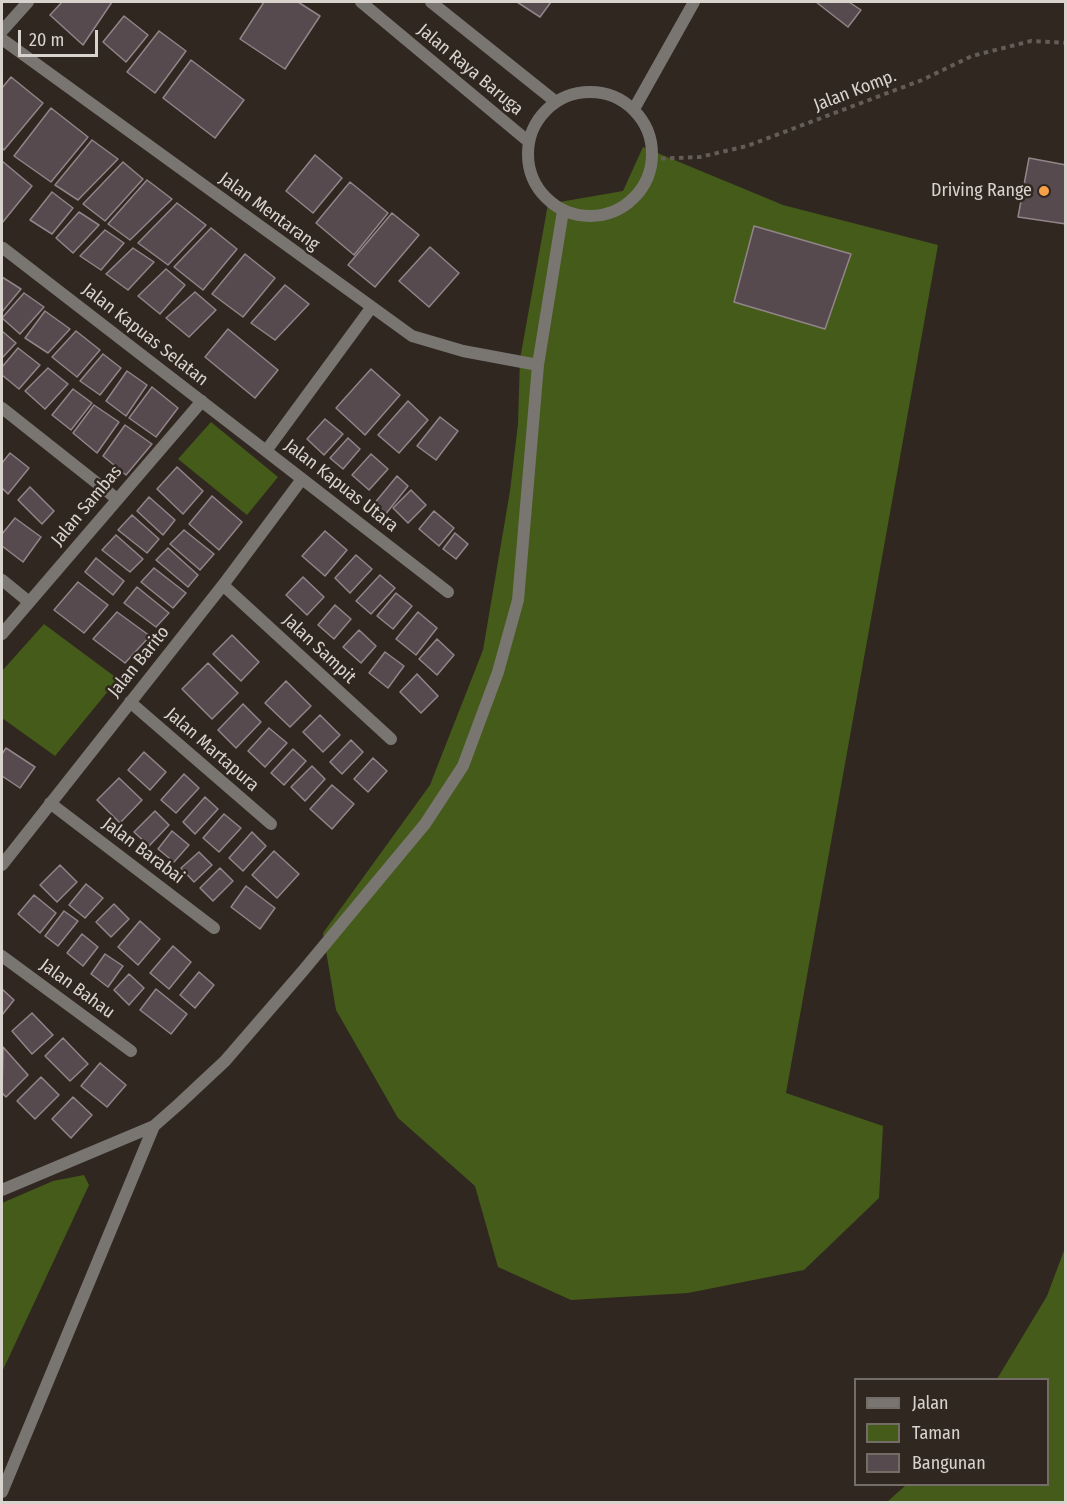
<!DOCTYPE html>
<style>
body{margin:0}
#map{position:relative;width:1067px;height:1504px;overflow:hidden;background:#302720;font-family:"Fira Sans Condensed",sans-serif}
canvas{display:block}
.frame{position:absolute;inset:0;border:3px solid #d9d3ce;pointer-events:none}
.legend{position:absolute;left:854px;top:1378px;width:195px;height:108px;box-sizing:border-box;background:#302720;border:2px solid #746c66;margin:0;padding:8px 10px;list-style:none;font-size:18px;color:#d9d3ce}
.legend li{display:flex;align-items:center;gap:12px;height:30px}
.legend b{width:30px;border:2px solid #746c66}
.scale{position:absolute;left:18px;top:30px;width:80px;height:27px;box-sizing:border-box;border:3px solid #d9d3ce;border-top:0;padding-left:8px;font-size:18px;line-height:21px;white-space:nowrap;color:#d9d3ce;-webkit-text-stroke:4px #302720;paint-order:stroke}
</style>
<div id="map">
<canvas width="1067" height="1504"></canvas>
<div class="frame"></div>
<ul class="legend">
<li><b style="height:8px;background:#797672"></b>Jalan</li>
<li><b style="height:16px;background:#455b19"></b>Taman</li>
<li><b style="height:16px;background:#564a4f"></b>Bangunan</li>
</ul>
<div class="scale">20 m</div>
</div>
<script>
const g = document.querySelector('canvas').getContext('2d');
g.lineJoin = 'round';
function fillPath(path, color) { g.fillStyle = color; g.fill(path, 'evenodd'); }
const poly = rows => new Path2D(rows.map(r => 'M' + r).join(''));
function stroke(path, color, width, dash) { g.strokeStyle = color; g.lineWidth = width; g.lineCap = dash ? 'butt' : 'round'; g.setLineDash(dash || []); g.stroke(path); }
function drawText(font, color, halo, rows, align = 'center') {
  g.font = font + ' "Fira Sans Condensed",sans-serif'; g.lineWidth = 5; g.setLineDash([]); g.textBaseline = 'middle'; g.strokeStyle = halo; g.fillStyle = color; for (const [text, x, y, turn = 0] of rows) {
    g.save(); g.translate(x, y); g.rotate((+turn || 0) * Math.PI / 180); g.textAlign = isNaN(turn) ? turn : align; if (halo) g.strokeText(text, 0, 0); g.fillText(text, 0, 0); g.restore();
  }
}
const green = poly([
 [643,147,783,205,938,245,786,1093,883,1126,879,1198,804,1270,688,1293,571,1300,498,1267,475,1186,398,1118,336,1010,323,933,430,785,483,650,510,491,518,424,520,359,548,204,623,191],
 [211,422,278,477,247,515,178,459],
 [44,624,118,679,55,756,2,718,2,671],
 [84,1175,89,1185,2,1372,2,1203,53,1181],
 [1065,1248,1065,1502,887,1502,906,1485,1048,1484,1048,1380,997,1379,1047,1296]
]);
const building = poly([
 [62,2,112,2,83,45,50,15,62,2],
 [264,2,298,2,320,16,285,69,240,39,264,2],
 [517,2,551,2,540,17,517,2],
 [816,2,849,2,861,10,848,27,816,2],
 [124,16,148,35,126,62,103,42,124,16],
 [159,31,186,51,155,93,127,72,159,31],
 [191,60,244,100,215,138,163,98,191,60],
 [11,77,43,103,4,150,2,148,2,88,11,77],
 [51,108,88,137,51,182,14,156,51,108],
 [92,140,118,159,78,200,55,185,92,140],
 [315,155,342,178,313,213,286,191,315,155],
 [1029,158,1066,165,1066,224,1018,217,1029,158],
 [2,161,32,186,2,223,2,161],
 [123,162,143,179,105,221,83,204,123,162],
 [147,180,172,199,130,240,108,224,147,180],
 [350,182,388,213,354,255,316,223,350,182],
 [52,192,73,208,52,234,30,220,52,192],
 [177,203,206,225,168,265,138,243,177,203],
 [79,212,99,225,73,253,56,238,79,212],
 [392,213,419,235,375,287,348,265,392,213],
 [754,226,851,254,825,329,734,302,754,226],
 [211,228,237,249,203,290,174,267,211,228],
 [105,230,124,243,101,270,80,256,105,230],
 [430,247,459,273,429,307,399,281,430,247],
 [133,248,154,262,128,290,106,274,133,248],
 [245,254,275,278,243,317,212,294,245,254],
 [166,269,185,285,160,314,138,296,166,269],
 [2,277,21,289,2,312,2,277],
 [285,285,309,304,275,340,251,323,285,285],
 [195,292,216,310,189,337,166,318,195,292],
 [24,293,44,307,20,334,2,318,24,293],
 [45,311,70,329,48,353,25,338,45,311],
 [228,329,278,370,255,398,205,357,228,329],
 [2,331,16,343,2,358,2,331],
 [76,331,100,350,77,377,52,357,76,331],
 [18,348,40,365,19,389,2,375,2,367,18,348],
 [103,354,121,368,100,395,80,381,103,354],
 [48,368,68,384,45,409,25,391,48,368],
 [371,369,400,395,365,435,336,408,371,369],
 [127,371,147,385,126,416,106,401,127,371],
 [152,387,178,408,156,437,129,418,152,387],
 [73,389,92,403,71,430,52,415,73,389],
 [408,401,428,420,399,453,378,435,408,401],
 [94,405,119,422,97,453,73,433,94,405],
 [440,417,458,431,436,460,417,446,440,417],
 [325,419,343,434,324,455,307,439,325,419],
 [125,425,152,444,126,475,103,456,125,425],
 [348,438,360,449,343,469,330,458,348,438],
 [10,453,29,468,8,494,2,488,2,463,10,453],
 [371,454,388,469,369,490,352,475,371,454],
 [177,467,203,491,183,514,157,489,177,467],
 [397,476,408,486,385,515,373,505,397,476],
 [30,487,54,511,42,524,18,500,30,487],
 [411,490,426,505,408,523,393,508,411,490],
 [212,496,242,522,219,550,189,524,212,496],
 [149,497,175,520,163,535,137,511,149,497],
 [434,511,454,528,439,546,419,529,434,511],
 [132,515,159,539,147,553,118,530,132,515],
 [15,518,41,537,23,562,2,546,2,534,15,518],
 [184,530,214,554,200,570,170,544,184,530],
 [325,531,347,550,325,576,302,556,325,531],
 [455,533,468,544,456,559,443,549,455,533],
 [116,535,143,559,130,572,102,550,116,535],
 [168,548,198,575,188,587,156,560,168,548],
 [356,555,372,569,350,593,335,578,356,555],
 [96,558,124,581,113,595,85,572,96,558],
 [154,568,186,593,173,608,141,582,154,568],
 [380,575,395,588,371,614,356,601,380,575],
 [303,577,324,597,307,615,286,595,303,577],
 [78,582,108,605,84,633,54,610,78,582],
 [137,587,169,613,156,627,124,603,137,587],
 [396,593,412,606,393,629,377,616,396,593],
 [335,605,351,619,334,639,318,625,335,605],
 [117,612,150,636,125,663,93,639,117,612],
 [418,612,437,628,416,655,396,639,418,612],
 [359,630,376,646,361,663,343,647,359,630],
 [232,635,259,662,241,681,213,654,232,635],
 [437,639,454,655,437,675,419,659,437,639],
 [385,652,404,666,388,688,369,673,385,652],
 [208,663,238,693,212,719,182,689,208,663],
 [417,674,438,696,421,713,400,692,417,674],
 [286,681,311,706,290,727,265,703,286,681],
 [243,704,261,722,236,748,218,730,243,704],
 [320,715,340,735,323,752,303,732,320,715],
 [269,728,287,743,265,767,248,751,269,728],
 [351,740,363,752,342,774,330,762,351,740],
 [6,748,35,767,20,788,2,776,2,754,6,748],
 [293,749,306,761,284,785,271,773,293,749],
 [144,752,166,772,150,790,128,770,144,752],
 [373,758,387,771,368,792,354,779,373,758],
 [312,766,325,779,305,801,291,787,312,766],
 [184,774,199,788,176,813,161,800,184,774],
 [119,778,142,800,120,823,97,800,119,778],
 [332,785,354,804,332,829,310,809,332,785],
 [205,797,218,809,195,834,183,822,205,797],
 [155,811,169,825,149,846,134,832,155,811],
 [224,814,241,828,219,852,203,838,224,814],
 [172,831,189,845,174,862,158,849,172,831],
 [252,832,266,846,243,871,229,858,252,832],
 [274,851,299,874,277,898,252,875,274,851],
 [199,852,212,865,194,882,181,868,199,852],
 [60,865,77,882,57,902,40,885,60,865],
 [220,868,233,881,213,901,200,888,220,868],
 [86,884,103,898,85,918,69,905,86,884],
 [246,886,275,908,260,929,231,907,246,886],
 [34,895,56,913,40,933,18,914,34,895],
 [114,904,129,919,111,937,96,922,114,904],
 [64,911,78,921,58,946,45,936,64,911],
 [140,921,160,939,138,965,118,947,140,921],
 [82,934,98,947,83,966,67,953,82,934],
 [173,946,191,962,169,989,150,973,173,946],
 [105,954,123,966,108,987,91,974,105,954],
 [199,972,214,985,195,1008,180,995,199,972],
 [129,974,144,988,129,1005,114,990,129,974],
 [2,989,14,1000,2,1015,2,989],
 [156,989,187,1014,171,1034,140,1010,156,989],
 [32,1013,53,1035,32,1054,12,1031,32,1013],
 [63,1038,88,1064,70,1081,45,1056,63,1038],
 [3,1047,28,1075,6,1097,2,1093,3,1047],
 [100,1063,126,1085,107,1107,81,1086,100,1063],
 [41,1077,59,1095,35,1119,17,1101,41,1077],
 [73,1097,92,1115,71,1138,52,1119,73,1097]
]);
const path = poly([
 [652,159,700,157,747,146,922,80,972,56,1031,41,1066,43]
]);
const minor = poly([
 [361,2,529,142],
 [431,2,556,102],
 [2,31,28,2],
 [2,39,412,336,463,351,538,365],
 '528 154a62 62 0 1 1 124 0a62 62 0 1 1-124 0Z',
 [634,109,694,2],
 [3,248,266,451],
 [371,308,266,451,448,592],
 [2,408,117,499],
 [2,580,29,602],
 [223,585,391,739],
 [2,634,202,401],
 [130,702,271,824],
 [50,803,214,928],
 [2,865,223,585,302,479],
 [2,956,131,1051],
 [2,1190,154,1126,179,1104,225,1061,302,972,425,824,463,766,498,672,518,600,538,365,563,211],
 [2,1492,154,1126]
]);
const markers = [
 [1044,191,6,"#f7a149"]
];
const streetNames = [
 ["Jalan Raya Baruga",470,70,40],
 ["Jalan Komp.",855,91,-21],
 ["Jalan Mentarang",269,212,36],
 ["Jalan Kapuas Selatan",145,335,38],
 ["Jalan Kapuas Utara",341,486,38],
 ["Jalan Sambas",87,506,-50],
 ["Jalan Sampit",319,649,43],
 ["Jalan Barito",139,662,-51],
 ["Jalan Martapura",212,750,41],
 ["Jalan Barabai",143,851,37],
 ["Jalan Bahau",77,989,36]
];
const poiNames = [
 ["Driving Range",1032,191]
];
fillPath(green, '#455b19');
fillPath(building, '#564a4f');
stroke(building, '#928489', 1.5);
stroke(path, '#645c56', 4, [4.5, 4.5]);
stroke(minor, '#797672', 12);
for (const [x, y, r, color] of markers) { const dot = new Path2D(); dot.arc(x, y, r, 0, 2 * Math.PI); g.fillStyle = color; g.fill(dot); stroke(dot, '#302720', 2); }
drawText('18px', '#d9d3ce', '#302720', streetNames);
drawText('18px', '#d9d3ce', '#302720', poiNames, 'right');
</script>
